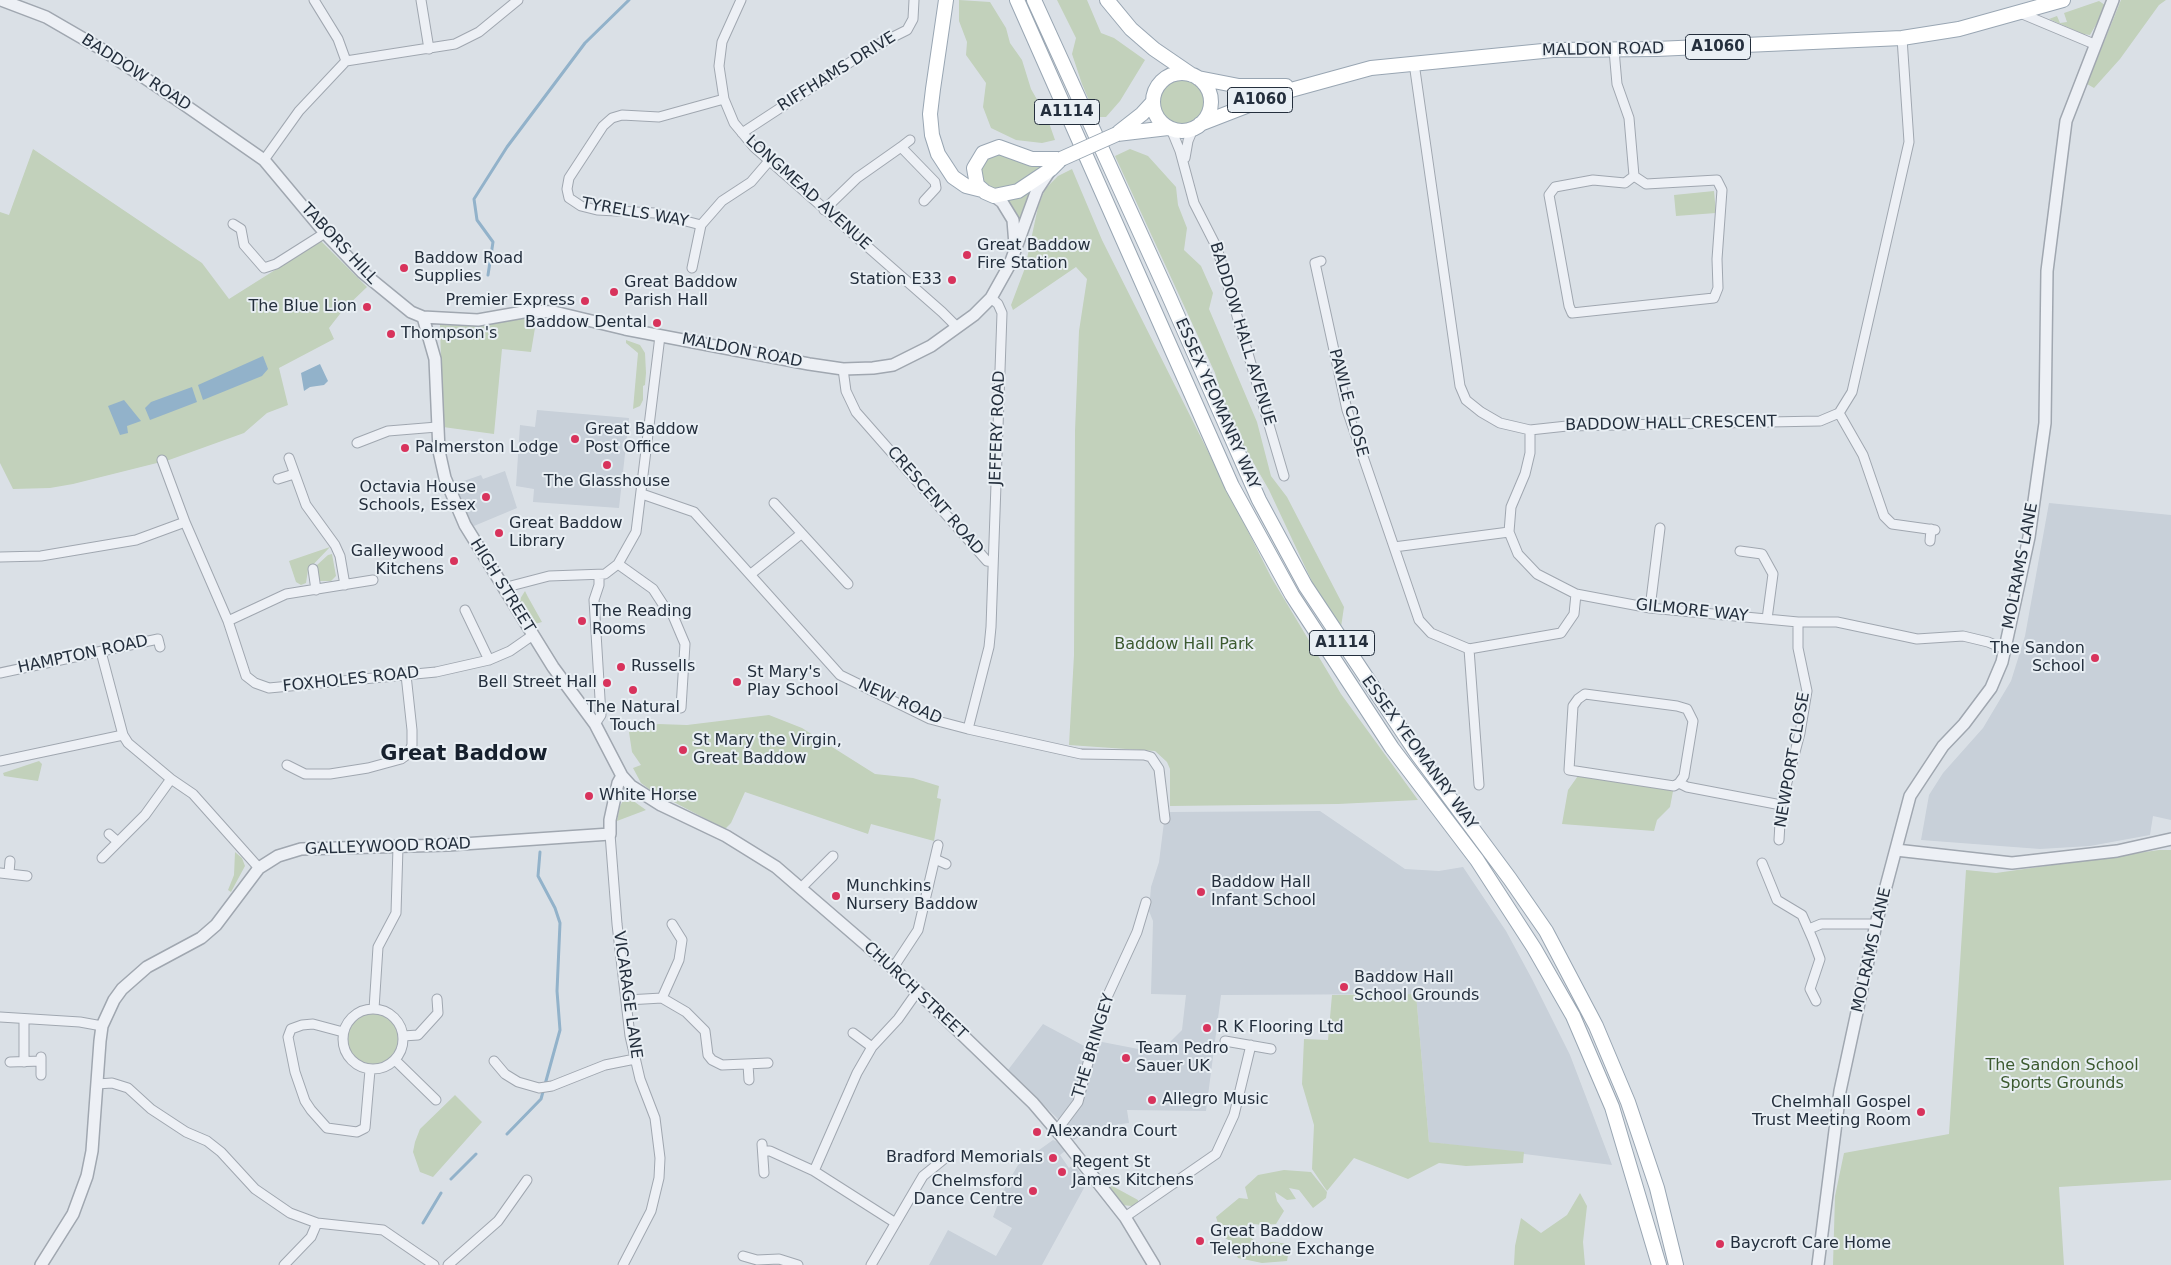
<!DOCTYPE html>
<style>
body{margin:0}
canvas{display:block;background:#dae0e6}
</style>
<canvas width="2171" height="1265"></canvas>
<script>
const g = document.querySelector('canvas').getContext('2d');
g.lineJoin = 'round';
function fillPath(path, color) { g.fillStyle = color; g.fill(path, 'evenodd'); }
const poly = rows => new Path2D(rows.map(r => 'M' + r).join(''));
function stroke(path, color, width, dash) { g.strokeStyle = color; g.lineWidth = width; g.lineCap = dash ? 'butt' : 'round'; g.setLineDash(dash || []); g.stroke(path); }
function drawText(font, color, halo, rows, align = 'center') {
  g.font = font + ' "DejaVu Sans",sans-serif'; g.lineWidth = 4; g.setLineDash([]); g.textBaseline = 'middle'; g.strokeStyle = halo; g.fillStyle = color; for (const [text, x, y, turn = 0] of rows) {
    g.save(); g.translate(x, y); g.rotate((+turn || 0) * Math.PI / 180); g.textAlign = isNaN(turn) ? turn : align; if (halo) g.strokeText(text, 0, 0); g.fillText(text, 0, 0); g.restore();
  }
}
const built = poly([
 [537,410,629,418,619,508,533,502,534,489,516,486,520,425,535,427],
 [505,471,517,508,474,526,466,514,455,484,481,475,483,479],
 [2049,503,2171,515,2171,820,2153,816,2150,835,2090,846,2040,849,1921,840,1929,795,1943,773,1983,728,2011,681,2025,636],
 [1320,811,1405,869,1439,871,1463,867,1506,931,1532,979,1570,1055,1612,1165,1429,1142,1416,994,1221,995,1206,1111,1127,1110,1129,1123,1098,1127,1074,1140,1060,1121,1008,1070,1043,1024,1088,1048,1097,1041,1159,1053,1182,1030,1186,995,1151,994,1153,921,1149,911,1151,887,1159,862,1164,822,1170,812],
 [1053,1140,1060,1143,1065,1151,1060,1155,1069,1168,1074,1164,1083,1177,1084,1188,1042,1265,929,1265,948,1230,996,1256,1012,1228,993,1217,1003,1191,1018,1165]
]);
const green = poly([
 [959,0,990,2,1006,28,1010,43,1022,60,1031,89,1047,117,1055,140,1042,143,1016,140,991,128,983,107,986,83,966,55,967,42,959,21],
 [1057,0,1087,0,1101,33,1114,38,1145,60,1120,101,1106,117,1096,117,1082,84,1072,54,1076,38],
 [2121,0,2166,0,2159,5,2120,59,2094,88,2087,84],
 [2099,1,2105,5,2105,9,2090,35,2083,34,2049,19,2057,16,2060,23,2067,22,2064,13],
 '1159 102a23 23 0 1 1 46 0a23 23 0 1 1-46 0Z',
 [33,149,202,263,229,299,321,241,367,287,343,310,329,328,334,339,279,368,288,405,267,413,244,433,169,460,73,484,50,488,13,489,0,463,0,212,9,215],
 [1130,149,1148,156,1176,187,1178,205,1187,228,1184,250,1201,266,1213,293,1209,309,1257,422,1271,476,1287,497,1344,607,1341,627,1322,603,1269,490,1229,420,1215,373,1115,156],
 [997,152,1027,164,1043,168,1022,183,997,189,990,187,983,180,980,168,984,159],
 [1072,169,1102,240,1271,577,1341,694,1418,800,1338,804,1170,806,1170,769,1167,762,1155,751,1069,745,1074,655,1075,431,1079,331,1087,279,1076,267,1013,310,1011,305,1025,268,1038,207,1045,189,1058,176],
 [1714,191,1716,213,1676,216,1674,195],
 [1029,193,1029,195,1020,223,1017,214,1006,199],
 [537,316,531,352,502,349,494,434,443,427,440,325,479,326],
 [626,340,640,345,645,353,646,373,645,385,643,386,643,400,640,406,633,409,638,353,626,343],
 [330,547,308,570,306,583,301,585,296,582,289,561],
 [332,554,336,576,331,581,317,581,315,570,317,565,328,555],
 [525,591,528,597,542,622,535,624,521,605,520,599],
 [769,715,802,728,875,774,913,778,939,786,937,798,941,799,934,841,871,824,868,834,745,792,731,823,725,829,649,789,641,783,633,768,641,765,632,752,629,732,633,730,658,724,687,725],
 [39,761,42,764,38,781,4,776,3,773],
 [1580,773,1674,786,1670,807,1657,820,1654,831,1562,824,1568,790],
 [624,799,632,800,646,810,617,821,620,806],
 [2159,850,2171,850,2171,1180,2059,1187,2064,1265,1833,1265,1835,1196,1844,1153,1949,1134,1966,870,1996,873],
 [235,852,242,858,245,866,231,892,228,890,234,875],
 [1416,994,1429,1142,1524,1152,1523,1163,1466,1166,1439,1163,1408,1179,1354,1158,1327,1191,1312,1169,1314,1125,1302,1084,1304,1039,1328,1040,1332,995],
 '348 1039a25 25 0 1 1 50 0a25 25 0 1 1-50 0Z',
 [455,1095,482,1122,433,1177,420,1172,413,1152,415,1142,420,1129],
 [1284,1170,1311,1172,1327,1192,1326,1198,1313,1208,1299,1190,1289,1188,1296,1199,1287,1200,1275,1192,1277,1201,1284,1211,1276,1224,1261,1225,1248,1223,1246,1234,1260,1245,1272,1242,1290,1244,1287,1261,1262,1263,1238,1258,1230,1241,1222,1236,1216,1217,1239,1198,1248,1199,1245,1187,1258,1175],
 [1105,1182,1138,1200,1138,1202,1132,1206,1121,1205],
 [1580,1193,1587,1206,1583,1242,1585,1265,1514,1265,1515,1246,1521,1218,1541,1233,1567,1215]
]);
const water = poly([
 [263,356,268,369,262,376,203,400,198,385],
 [320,364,328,381,324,385,310,387,304,391,301,373],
 [192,387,197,402,150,420,145,408,151,402],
 [124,400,141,421,127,426,128,433,120,435,108,406]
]);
const stream = poly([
 [488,275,493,242,477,220,474,199,507,147,585,43,629,0],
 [507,1134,541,1099,560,1030,557,991,560,923,555,908,538,876,540,852],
 [451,1179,476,1154],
 [423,1223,441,1193]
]);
const minor = poly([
 [314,0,338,39,346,61],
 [421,0,429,49],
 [741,0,722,42,719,66,724,99,734,123,754,147,942,312,957,327],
 [2020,13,2094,44],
 [1614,50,1617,84,1629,118,1634,176,1625,183,1593,180,1555,187,1549,195,1569,306,1572,313,1714,298,1718,288,1717,259,1722,190,1717,180,1646,184,1634,176],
 [1414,63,1460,386,1466,400,1481,412,1500,423,1530,430,1567,426,1820,421,1839,413,1852,392,1909,142,1902,38],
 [724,99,659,117,622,115,612,118,603,126,569,178,567,189,569,198,581,206,597,210,655,213,701,225,722,201,751,182,769,161],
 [1171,129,1180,151,1194,203,1217,248,1284,476],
 [742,133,875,46,907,30,913,19,914,0],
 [901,147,910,140],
 [1185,158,1188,141,1193,129],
 [264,160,299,111,346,61,455,44,479,32,518,0],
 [824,210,857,178,901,147,935,182,936,188,924,201],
 [233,224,241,229,244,245,264,268,276,264,325,233],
 [1321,261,1315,263,1347,410,1394,547],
 [692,268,701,225],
 [843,369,846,391,856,412,987,561,993,562],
 [1839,413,1863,455,1884,516,1892,524,1935,530],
 [1530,430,1530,453,1525,474,1511,507,1509,532,1518,554,1537,574,1576,594,1650,608,1798,622,1837,622,1917,639,1963,636,1988,642,2005,649],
 [357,443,388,431,437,427],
 [289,458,306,505,335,545,340,556,345,585],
 [162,460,185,522,228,621,246,676,255,683,269,688,436,672,489,660,510,651,533,635],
 [278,479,294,474],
 [642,494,694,512,840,675,930,719,968,729,1081,754,1144,755,1151,757,1159,769,1165,819],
 [774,503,848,584],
 [1509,532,1394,547,1419,620,1431,633,1469,649,1561,633,1574,614,1576,594],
 [1930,541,1931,529],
 [1740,551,1762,554,1773,574,1767,619],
 [0,557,41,556,136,540,185,522],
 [618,564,653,589,664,606,671,611,685,644,681,708],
 [313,569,316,590],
 [751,574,801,534],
 [503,588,549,576,605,574,618,564,636,532,660,336],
 [1650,608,1660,528],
 [465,610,489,660],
 [228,621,286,594,373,580],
 [1469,649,1479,785],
 [101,652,123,735,128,743,171,779,193,794,259,868],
 [0,673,158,639,160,647],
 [595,724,601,715,594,600,599,585,599,575],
 [968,729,989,647,991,627,1002,313,998,304,991,298],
 [0,761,123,735],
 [287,765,305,774,330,774,368,768,401,759,408,754,412,745,412,730,406,675],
 [1679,783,1684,776,1693,721,1687,709,1677,706,1585,694,1578,699,1573,706,1569,770,1674,786,1679,783,1687,787,1781,805],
 [109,834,118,842],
 [610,834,617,924,630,1036,640,1079,655,1118,660,1158,659,1178,651,1211,623,1265],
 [1779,840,1781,805,1800,733,1807,691,1798,648,1798,622],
 [102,858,145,815,171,779],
 [935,859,946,864],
 [1762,863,1777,900,1802,915,1813,940,1820,959,1810,989,1816,1001],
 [0,873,27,876],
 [9,873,10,861],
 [801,888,833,856],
 [1809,929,1821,924,1876,924],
 [893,968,918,930,938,845],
 [662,998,679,960,682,940,672,924],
 [627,1000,662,998,686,1012,705,1031,708,1055,712,1060,722,1065,768,1063],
 '343 1039a30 30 0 1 1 60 0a30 30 0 1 1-60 0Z',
 [374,1009,378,947,396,913,398,847],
 [0,1017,80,1022,102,1026],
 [24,1019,24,1062],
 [343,1032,313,1024,302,1025,291,1029,288,1037,295,1072,305,1101,311,1110,327,1128,357,1132,365,1128,370,1070],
 [853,1033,872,1047],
 [403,1036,418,1035,438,1013,437,999],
 [1225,1041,1271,1049],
 [395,1060,436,1100],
 [494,1061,505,1074,518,1082,539,1088,552,1086,605,1065,635,1059],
 [10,1062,41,1061],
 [748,1064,749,1080],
 [41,1075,41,1057],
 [97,1084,112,1083,128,1088,151,1109,186,1132,207,1141,221,1152,255,1189,290,1213,317,1223,383,1230,434,1265],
 [1057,1130,1078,1102,1102,1008,1137,932,1146,902],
 [762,1144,764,1173],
 [763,1151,770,1151,814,1171,894,1222],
 [814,1171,857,1073,872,1047,898,1019,917,992],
 [1125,1217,1216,1154,1234,1115,1251,1045],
 [743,1256,757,1260,779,1259,798,1265],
 [284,1265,311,1237,317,1223],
 [448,1265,498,1221,527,1180],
 [871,1265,923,1176,944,1159]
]);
const tertiary = poly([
 [1,0,46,17,103,50,182,103,264,160,325,233,362,272,411,312,423,317,478,320,529,311,554,312,625,329,809,364,843,369,873,368,893,365,931,346,974,315,991,298,1010,264,1037,190,1049,172],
 [994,196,1002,202,1013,220,1015,245],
 [423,317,435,359,439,451,445,478,465,525,553,667,595,724,622,776,631,786,661,805,726,836,776,867,893,968,1033,1103,1062,1137,1125,1217,1154,1265],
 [1896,850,2012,863,2117,851,2171,839],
 [41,1265,73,1214,87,1176,92,1151,100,1041,102,1026,114,1000,122,989,147,967,201,938,216,925,259,868,278,856,301,849,448,845,610,834,610,820,618,783,622,776],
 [1818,1265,1840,1091,1876,924,1910,796,1943,746,1964,724,1991,688,2002,662,2029,537,2045,423,2047,271,2066,121,2113,0]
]);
const primary = poly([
 [946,0,933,89,930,114,932,135,938,154,953,177,966,186,982,190],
 [1017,0,1232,486,1292,595,1392,748,1477,860,1534,948,1573,1016,1612,1107,1659,1265],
 [1034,0,1168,294,1259,500,1305,585,1418,755,1510,879,1546,931,1596,1026,1628,1102,1657,1188,1676,1265],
 [1107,0,1131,29,1154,49,1192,75],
 '1153 102a29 29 0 1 1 58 0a29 29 0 1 1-58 0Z',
 [1198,78,1239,86,1286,86],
 [1200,124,1280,93,1371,68,1553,50,1656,49,1902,38,1959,29,2063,0],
 [1119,132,1142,114,1153,102],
 [1117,134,1168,128],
 [999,147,1032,159,1061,159,1051,169,1018,191,994,196,985,192,977,185,974,168,983,153,999,147]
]);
const primaryBridge = poly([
 [1061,159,1117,134]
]);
const markers = [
 [967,255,5,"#d8335c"],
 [404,268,5,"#d8335c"],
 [952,280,5,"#d8335c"],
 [614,292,5,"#d8335c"],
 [585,301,5,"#d8335c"],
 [367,307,5,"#d8335c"],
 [657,323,5,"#d8335c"],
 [391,334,5,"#d8335c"],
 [575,439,5,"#d8335c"],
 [405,448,5,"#d8335c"],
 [607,465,5,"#d8335c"],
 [486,497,5,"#d8335c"],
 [499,533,5,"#d8335c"],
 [454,561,5,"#d8335c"],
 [582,621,5,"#d8335c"],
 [2095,658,5,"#d8335c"],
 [621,667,5,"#d8335c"],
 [737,682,5,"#d8335c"],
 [607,683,5,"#d8335c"],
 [633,690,5,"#d8335c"],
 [683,750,5,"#d8335c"],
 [589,796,5,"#d8335c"],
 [1201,892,5,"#d8335c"],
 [836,896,5,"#d8335c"],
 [1344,987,5,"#d8335c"],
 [1207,1028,5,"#d8335c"],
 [1126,1058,5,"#d8335c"],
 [1152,1100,5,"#d8335c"],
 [1921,1112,5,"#d8335c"],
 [1037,1132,5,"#d8335c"],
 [1053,1158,5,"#d8335c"],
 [1062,1172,5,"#d8335c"],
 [1033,1191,5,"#d8335c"],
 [1200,1241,5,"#d8335c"],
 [1720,1244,5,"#d8335c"]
];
const shields = [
 [1718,47,65],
 [1260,100,65],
 [1067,112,65],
 [1342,643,65]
];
const shieldNames = [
 ["A1060",1718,47],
 ["A1060",1260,100],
 ["A1114",1067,112],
 ["A1114",1342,643]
];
const streetNames = [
 ["MALDON ROAD",1603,50,-1],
 ["RIFFHAMS DRIVE",837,72,-32],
 ["BADDOW ROAD",136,73,33],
 ["LONGMEAD AVENUE",808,193,42],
 ["TYRELLS WAY",635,213,10],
 ["TABORS HILL",339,244,47],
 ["BADDOW HALL AVENUE",1242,334,73],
 ["MALDON ROAD",742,351,11],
 ["PAWLE CLOSE",1348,403,75],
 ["ESSEX YEOMANRY WAY",1217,404,66],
 ["BADDOW HALL CRESCENT",1671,424,-1],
 ["JEFFERY ROAD",998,428,-88],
 ["CRESCENT ROAD",935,501,49],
 ["MOLRAMS LANE",2021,566,-79],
 ["HIGH STREET",502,586,58],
 ["GILMORE WAY",1692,611,6],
 ["HAMPTON ROAD",83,655,-12],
 ["FOXHOLES ROAD",351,680,-6],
 ["NEW ROAD",900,702,24],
 ["ESSEX YEOMANRY WAY",1419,753,54],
 ["NEWPORT CLOSE",1793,760,-80],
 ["GALLEYWOOD ROAD",388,847,-2],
 ["MOLRAMS LANE",1872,950,-77],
 ["CHURCH STREET",915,991,43],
 ["VICARAGE LANE",627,995,82],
 ["THE BRINGEY",1094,1046,-73]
];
const poiNames = [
 ["Great Baddow",977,246],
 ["Fire Station",977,264],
 ["Baddow Road",414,259],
 ["Supplies",414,277],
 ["Station E33",942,280,"right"],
 ["Great Baddow",624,283],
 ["Parish Hall",624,301],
 ["Premier Express",575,301,"right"],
 ["The Blue Lion",357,307,"right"],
 ["Baddow Dental",647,323,"right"],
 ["Thompson's",401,334],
 ["Great Baddow",585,430],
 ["Post Office",585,448],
 ["Palmerston Lodge",415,448],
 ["The Glasshouse",607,482,"center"],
 ["Octavia House",476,488,"right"],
 ["Schools, Essex",476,506,"right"],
 ["Great Baddow",509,524],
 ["Library",509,542],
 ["Galleywood",444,552,"right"],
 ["Kitchens",444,570,"right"],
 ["The Reading",592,612],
 ["Rooms",592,630],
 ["The Sandon",2085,649,"right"],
 ["School",2085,667,"right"],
 ["Russells",631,667],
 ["St Mary's",747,673],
 ["Play School",747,691],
 ["Bell Street Hall",597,683,"right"],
 ["The Natural",633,708,"center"],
 ["Touch",633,726,"center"],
 ["St Mary the Virgin,",693,741],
 ["Great Baddow",693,759],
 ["White Horse",599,796],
 ["Baddow Hall",1211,883],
 ["Infant School",1211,901],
 ["Munchkins",846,887],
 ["Nursery Baddow",846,905],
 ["Baddow Hall",1354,978],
 ["School Grounds",1354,996],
 ["R K Flooring Ltd",1217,1028],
 ["Team Pedro",1136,1049],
 ["Sauer UK",1136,1067],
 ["Allegro Music",1162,1100],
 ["Chelmhall Gospel",1911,1103,"right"],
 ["Trust Meeting Room",1911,1121,"right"],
 ["Alexandra Court",1047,1132],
 ["Bradford Memorials",1043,1158,"right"],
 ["Regent St",1072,1163],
 ["James Kitchens",1072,1181],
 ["Chelmsford",1023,1182,"right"],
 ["Dance Centre",1023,1200,"right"],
 ["Great Baddow",1210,1232],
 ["Telephone Exchange",1210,1250],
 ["Baycroft Care Home",1730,1244]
];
const parkNames = [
 ["Baddow Hall Park",1184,645],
 ["The Sandon School",2062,1066],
 ["Sports Grounds",2062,1084]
];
const districtNames = [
 ["Great Baddow",464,755]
];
fillPath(built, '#c8d0d9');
fillPath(green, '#c2d1bb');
fillPath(water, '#92b2ca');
stroke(stream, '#92b2ca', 3);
stroke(minor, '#a0a7b0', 11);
stroke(tertiary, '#a0a7b0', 14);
stroke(primary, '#99a6b3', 16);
stroke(minor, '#edf0f5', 9);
stroke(tertiary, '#edf0f5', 11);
stroke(primary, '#fff', 14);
stroke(primaryBridge, '#99a6b3', 16, []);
stroke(primaryBridge, '#fff', 14);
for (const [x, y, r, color] of markers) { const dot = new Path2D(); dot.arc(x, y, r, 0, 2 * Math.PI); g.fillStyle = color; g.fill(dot); stroke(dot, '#e9eff4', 2); }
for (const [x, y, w] of shields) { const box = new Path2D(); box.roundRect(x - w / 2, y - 12.5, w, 25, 4); g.fillStyle = '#e9eff4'; g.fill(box); stroke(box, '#242f3d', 1); }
drawText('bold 15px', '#242f3d', null, shieldNames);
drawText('16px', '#242f3d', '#e9eff4', streetNames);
drawText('16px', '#242f3d', '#e9eff4', poiNames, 'left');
drawText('16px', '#3c5a30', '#e9eff4', parkNames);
drawText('bold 21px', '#16202d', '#e9eff4', districtNames);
</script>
